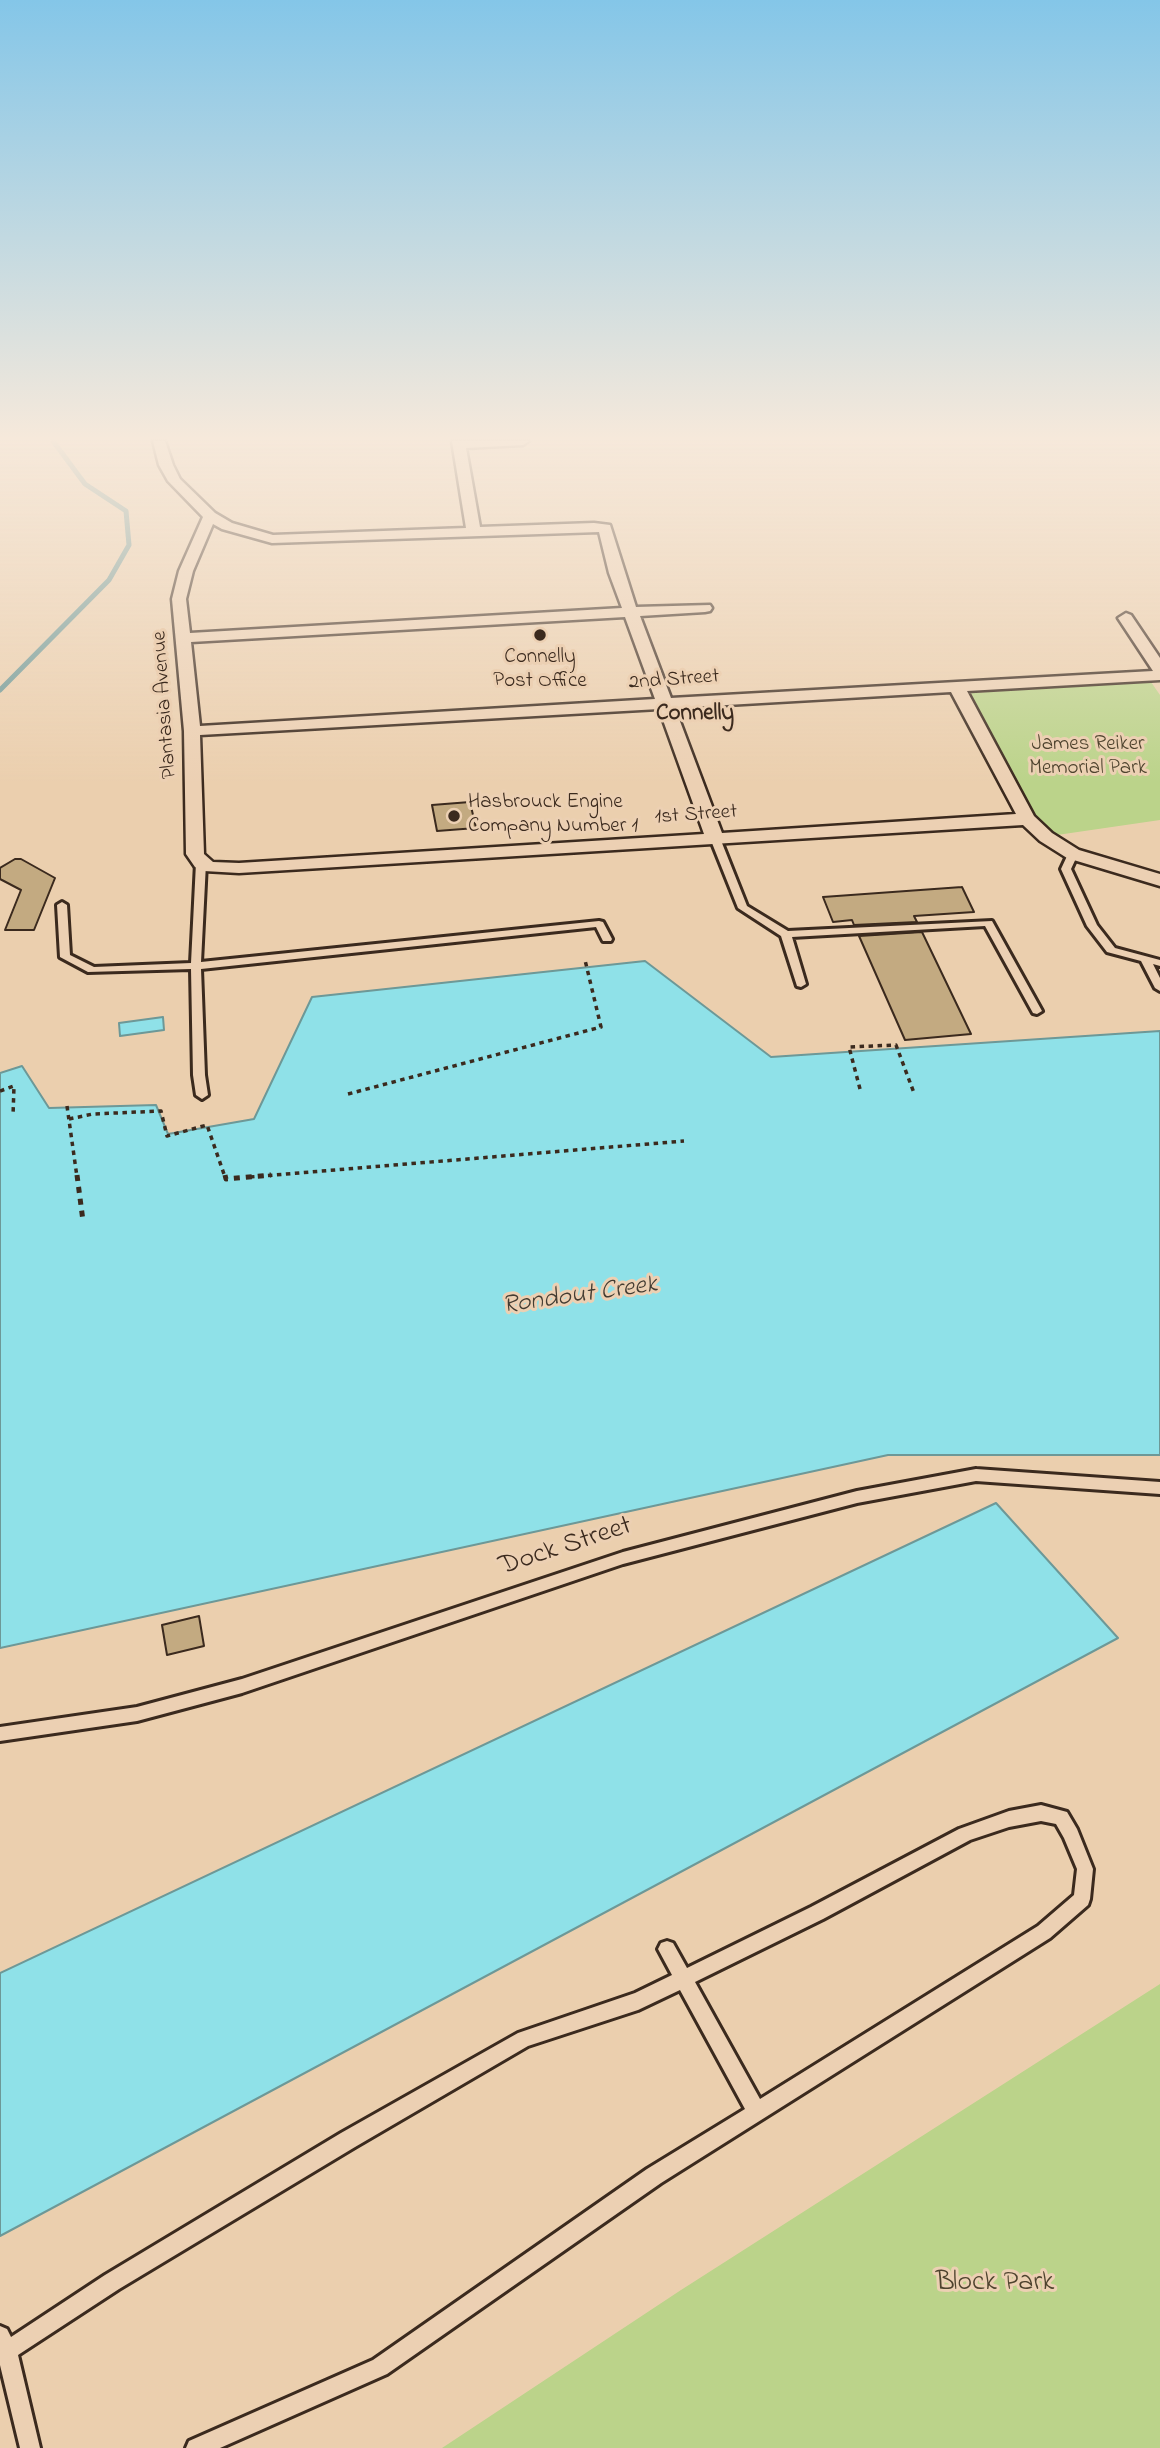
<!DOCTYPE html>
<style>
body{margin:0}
canvas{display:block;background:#ebcfae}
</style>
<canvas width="1160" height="2448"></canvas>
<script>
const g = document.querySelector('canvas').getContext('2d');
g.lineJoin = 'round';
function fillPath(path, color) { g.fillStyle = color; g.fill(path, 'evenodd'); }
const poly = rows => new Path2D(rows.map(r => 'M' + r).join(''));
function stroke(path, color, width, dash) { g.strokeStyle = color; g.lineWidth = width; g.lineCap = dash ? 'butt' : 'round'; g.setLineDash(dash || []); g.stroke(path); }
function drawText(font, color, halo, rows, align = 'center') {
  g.font = font + ' "Indie Flower",sans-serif'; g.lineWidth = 6; g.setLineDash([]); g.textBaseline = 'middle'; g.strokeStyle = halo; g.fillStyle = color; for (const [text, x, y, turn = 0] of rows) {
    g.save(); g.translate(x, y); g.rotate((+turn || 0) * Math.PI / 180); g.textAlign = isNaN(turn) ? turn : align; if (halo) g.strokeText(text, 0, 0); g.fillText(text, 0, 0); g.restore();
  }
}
const green = poly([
 [1151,682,1160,695,1160,820,1057,835,1031,815,971,693],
 [1160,1984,1160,2448,442,2448,681,2290]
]);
const water = poly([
 [645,961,771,1057,1160,1031,1160,1455,888,1455,0,1648,0,1073,22,1066,49,1108,156,1105,168,1134,254,1119,312,997,645,961],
 [163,1017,164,1030,120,1036,119,1023,163,1017],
 [996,1503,1118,1638,0,2236,0,1973,996,1503]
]);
const stream = poly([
 [0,690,109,580,129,545,126,511,85,484,53,441]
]);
const building = poly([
 [470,802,476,828,437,831,432,805,470,802],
 [15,859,21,859,55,878,34,930,5,930,21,890,0,879,0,868,15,859],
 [962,887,974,912,914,916,917,922,854,925,852,920,833,922,823,897,962,887],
 [922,932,971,1034,905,1040,859,936,922,932],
 [199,1616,204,1646,167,1655,162,1625,199,1616]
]);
const pathFar1 = poly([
 [860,1089,849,1047,896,1045,914,1093],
 [0,1091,14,1086,13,1116],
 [348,1094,601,1027,585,960],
 [67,1106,77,1177],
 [69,1119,93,1114,161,1111,167,1136,207,1125,225,1177],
 [250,1177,684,1141]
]);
const path = poly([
 [77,1175,83,1221],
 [225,1175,226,1179,271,1175]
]);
const lane = poly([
 [715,835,720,838,747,906,788,931,992,921,1042,1011,1037,1014,1033,1013,985,926,792,937,806,984,801,987,797,986,781,936,738,908,710,838,715,835],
 [1073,851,1078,854,1071,869,1097,925,1115,948,1160,960,1160,966,1153,964,1160,978,1160,991,1155,988,1141,961,1107,952,1087,926,1061,869,1068,854,1073,851],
 [201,860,206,863,201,962,599,921,603,922,612,939,611,941,603,941,596,927,201,969,205,1075,208,1095,202,1099,196,1095,193,1075,191,969,88,972,60,957,57,905,62,902,67,905,70,955,94,967,191,963,196,863,201,860],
 [976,1469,1160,1482,1160,1494,976,1481,857,1503,623,1564,242,1693,137,1721,0,1741,0,1727,137,1707,242,1679,623,1552,857,1491,976,1469],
 [1041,1805,1067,1812,1077,1829,1093,1869,1090,1899,1088,1905,1050,1938,661,2183,387,2374,220,2448,186,2448,189,2441,373,2360,647,2169,745,2109,680,1990,638,2010,528,2046,355,2147,119,2289,18,2355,40,2448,20,2448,0,2365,0,2326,7,2329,11,2337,105,2275,341,2133,518,2033,635,1993,672,1975,658,1949,661,1943,667,1941,673,1943,687,1968,811,1907,959,1829,1009,1811,1041,1805],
 [1041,1821,1056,1824,1064,1838,1077,1869,1074,1895,1038,1926,760,2099,695,1982,823,1919,970,1840,1009,1827,1041,1821]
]);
const street = poly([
 [153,441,165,441,173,465,180,479,215,513,232,523,273,535,466,528,452,441,529,441,523,445,466,448,480,527,594,523,610,525,636,607,710,605,712,608,710,611,705,612,640,616,671,698,1153,671,1118,618,1126,613,1131,615,1160,658,1160,680,967,691,1034,816,1052,833,1079,850,1160,874,1160,886,1067,858,1040,841,1023,825,239,873,204,871,195,867,186,854,184,731,172,599,179,571,203,517,168,481,159,465,153,441],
 [213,524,222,529,272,543,599,532,609,573,622,608,190,633,186,599,193,571,213,524],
 [625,617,655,699,200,726,191,642,625,617],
 [951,692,1016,814,722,833,675,708,951,692],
 [659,709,704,834,239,863,213,862,204,854,200,735,659,709]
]);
const markers = [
 [540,635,7,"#3b2a1e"],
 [454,816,7,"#3b2a1e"]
];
const farPoinames = [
 ["Connelly",540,659],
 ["Post Office",540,683],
 ["Hasbrouck Engine",468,804,"left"],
 ["Company Number 1",468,828,"left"]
];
const farStreetnames = [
 ["2nd Street",674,681,-4],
 ["Plantasia Avenue",166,705,-94],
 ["1st Street",696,816,-4]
];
const farParknames = [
 ["James Reiker",1088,746],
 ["Memorial Park",1088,770]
];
const farQuarternames = [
 ["Connelly",695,715]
];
const waterNames = [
 ["Rondout Creek",580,1297,-8]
];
const nearStreetnames = [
 ["Dock Street",566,1548,-18]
];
const nearParknames = [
 ["Block Park",995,2284]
];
fillPath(green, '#bbd38a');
fillPath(water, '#8fe1e8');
stroke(water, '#6d9897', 2);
stroke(stream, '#6d9897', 5);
fillPath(building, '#c3aa81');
stroke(building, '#3b2a1e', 2);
stroke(lane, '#3b2a1e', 6);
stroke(street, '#3b2a1e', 5);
stroke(pathFar1, '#3b2a1e', 3.5, [4.5, 4.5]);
stroke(path, '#3b2a1e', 5, [6, 6]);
fillPath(lane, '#ecd0b3');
fillPath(street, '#ecd0b3');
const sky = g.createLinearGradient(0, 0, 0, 783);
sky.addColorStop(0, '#84c6e8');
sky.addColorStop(0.56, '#f6e9db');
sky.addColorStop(1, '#f6e9db00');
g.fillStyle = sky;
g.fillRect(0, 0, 1160, 783);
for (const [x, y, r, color] of markers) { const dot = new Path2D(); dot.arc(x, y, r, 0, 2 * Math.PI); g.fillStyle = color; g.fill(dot); stroke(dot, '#ecd0b3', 2.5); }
drawText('21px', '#3b2a1e', '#ecd0b3', farPoinames);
drawText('21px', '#3b2a1e', '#ecd0b3', farStreetnames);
drawText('21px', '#4e432e', '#ecd0b3', farParknames);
drawText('bold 23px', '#3b2a1e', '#ecd0b3', farQuarternames);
drawText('italic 26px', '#433c32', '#ecd0b3', waterNames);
drawText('28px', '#3b2a1e', '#ecd0b3', nearStreetnames);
drawText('28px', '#4e432e', '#ecd0b3', nearParknames);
</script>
